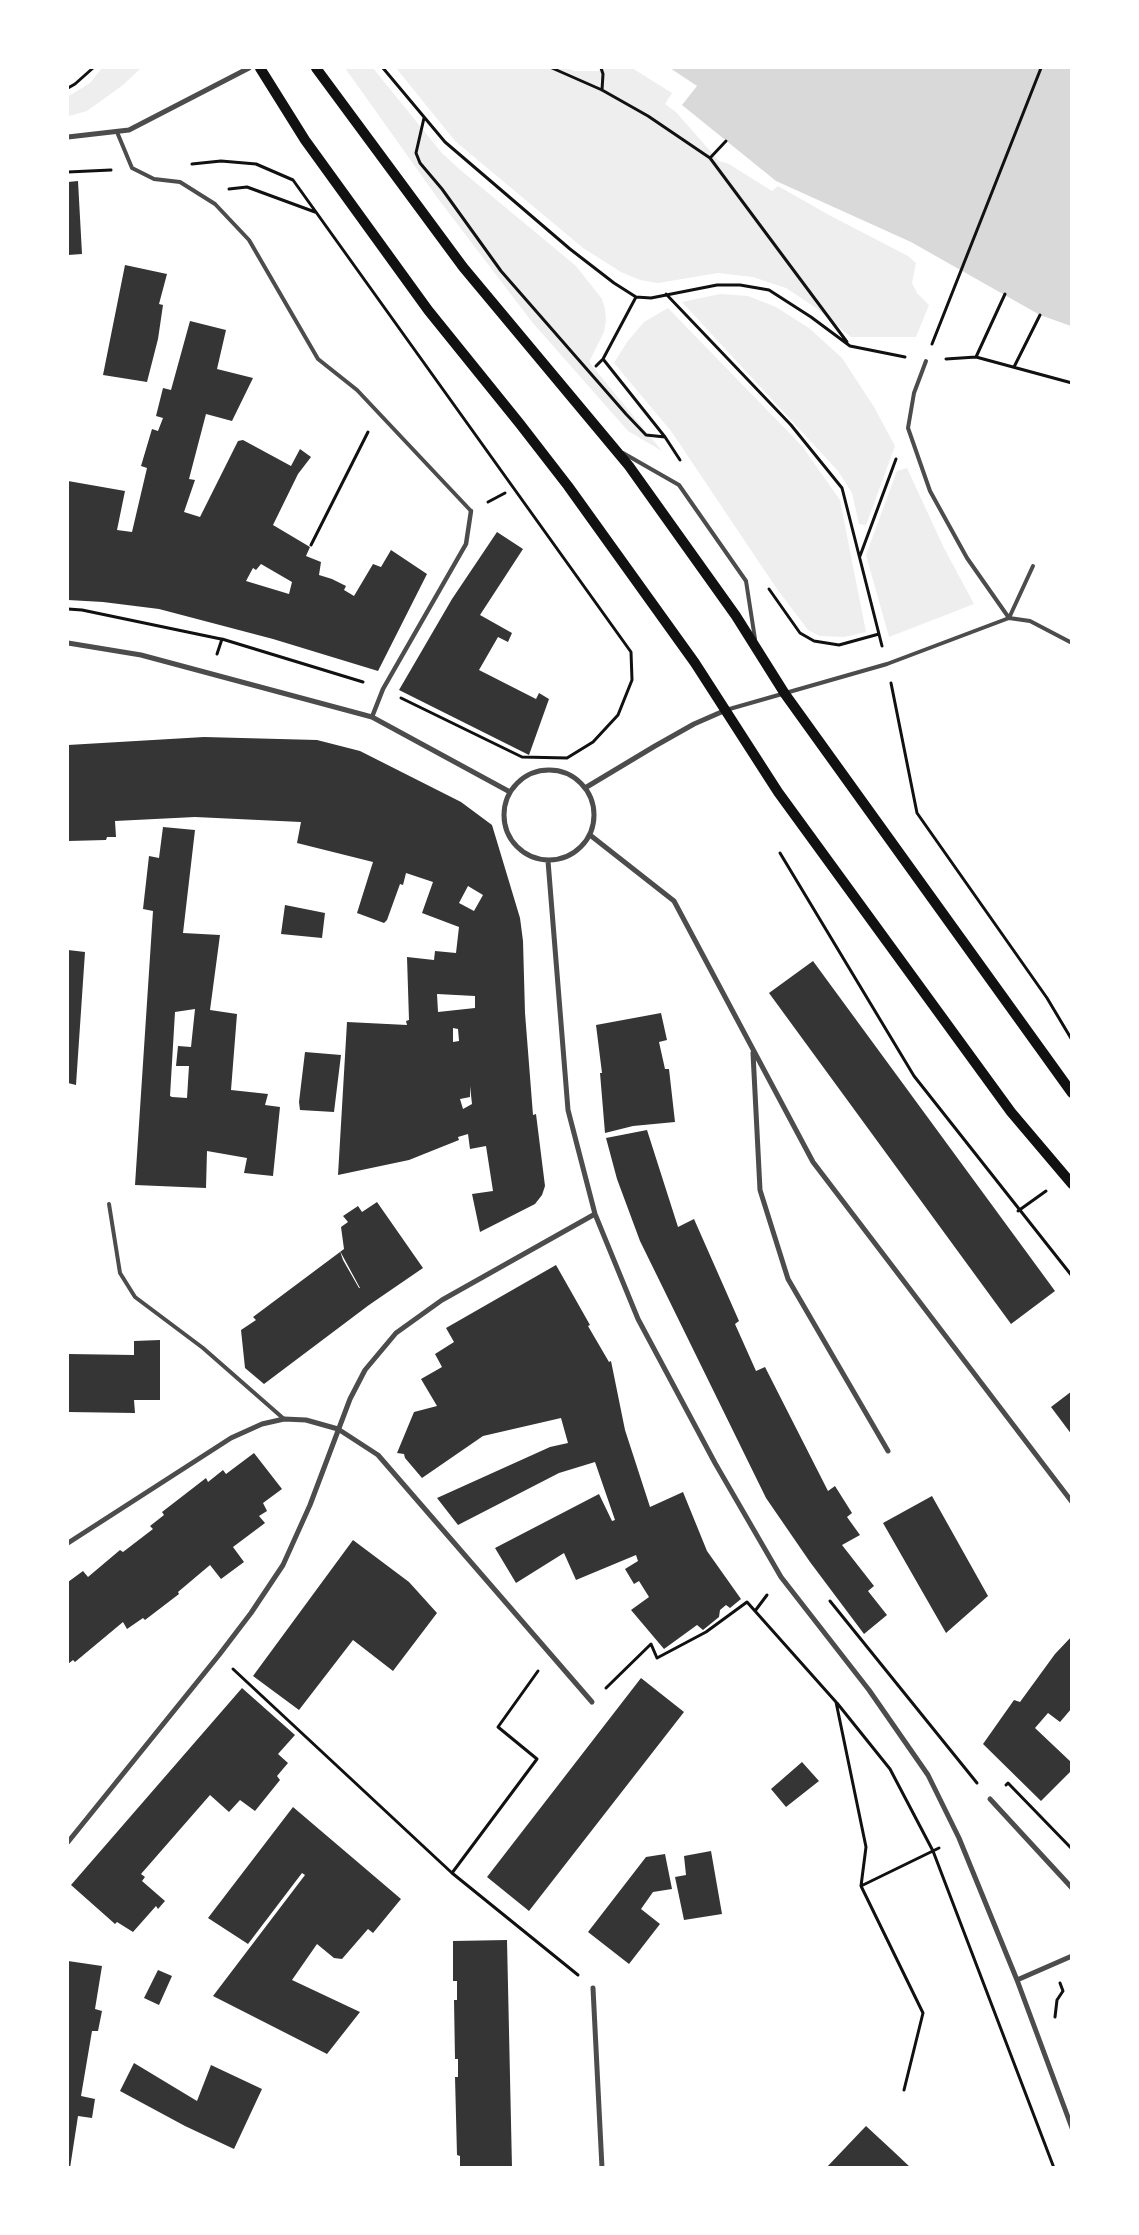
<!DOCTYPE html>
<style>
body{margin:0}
#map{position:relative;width:1139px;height:2235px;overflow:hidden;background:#fff;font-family:Spectral,serif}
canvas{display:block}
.frame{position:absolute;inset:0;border:69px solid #fff;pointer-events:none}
</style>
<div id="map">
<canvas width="1139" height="2235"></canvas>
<div class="frame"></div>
</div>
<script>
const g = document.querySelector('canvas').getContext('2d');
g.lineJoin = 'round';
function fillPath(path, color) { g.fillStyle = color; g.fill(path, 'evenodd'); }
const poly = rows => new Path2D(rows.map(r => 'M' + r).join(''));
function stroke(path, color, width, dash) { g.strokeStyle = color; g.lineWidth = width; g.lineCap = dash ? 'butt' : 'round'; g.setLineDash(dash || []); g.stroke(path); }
const green = poly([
 [102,68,141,68,123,85,87,111,69,116,69,96,90,83],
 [345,68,373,68,441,152,458,168,576,266,602,299,605,309,606,320,604,332,589,362,662,451,628,431,532,322,439,200],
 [396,68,565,68,575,71,597,71,607,68,632,68,672,93,665,104,676,112,719,161,729,164,772,191,778,186,829,215,908,256,916,263,912,283,917,293,929,305,916,337,851,337,816,308,786,288,753,277,718,273,658,283,640,280,621,272,583,248,455,141],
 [720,294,748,296,776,307,809,328,842,358,874,407,895,446,866,525,859,524,852,493,838,471,682,302],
 [668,308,802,446,840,500,866,632,844,637,820,636,808,630,777,589,671,431,614,363,627,342,644,322],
 [907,468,944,548,974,604,889,637,866,555,897,471]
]);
const water = poly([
 [670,68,1071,68,1071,326,1040,315,911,242,776,181,682,105,697,86]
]);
const building = poly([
 [78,181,82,254,68,255,68,182],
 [125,265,167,274,159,304,163,305,158,339,147,382,103,375],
 [190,321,226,330,217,369,253,378,232,421,206,414,189,479,195,480,184,512,200,517,238,441,243,440,291,466,300,449,311,457,298,474,273,525,310,547,306,556,321,562,319,575,332,579,346,586,344,590,354,596,373,564,381,567,391,550,427,574,378,671,273,639,159,609,103,602,68,600,68,481,125,491,117,530,132,532,147,468,141,466,152,429,158,431,163,418,156,416,163,388,171,390],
 [261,564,292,582,289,594,246,581,253,568,256,570],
 [497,532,523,549,480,615,512,633,508,642,498,637,479,670,536,699,539,693,549,699,529,755,399,690,452,599],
 [204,737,317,740,360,751,461,802,492,825,520,918,523,941,525,1013,533,1115,536,1114,545,1186,542,1195,535,1204,480,1232,472,1194,493,1191,486,1146,470,1149,468,1134,458,1137,459,1140,409,1160,338,1175,347,1022,407,1025,406,1021,409,1020,407,957,434,960,435,951,456,953,459,927,422,913,433,882,406,873,403,885,400,884,387,920,384,923,357,913,373,862,297,843,301,822,195,817,115,821,116,837,107,837,106,840,68,841,68,745],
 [468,886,483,895,474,911,459,903],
 [437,994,475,996,475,1008,438,1012],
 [453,1028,458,1029,459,1041,453,1042],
 [470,1086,472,1104,463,1109,460,1099,470,1097],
 [163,827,195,830,183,933,220,935,210,1010,237,1014,231,1090,268,1094,265,1105,280,1107,273,1176,244,1173,247,1158,207,1151,206,1188,135,1185,153,911,143,909,149,856,159,858],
 [195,1009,191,1047,178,1046,176,1066,189,1066,187,1098,172,1097,170,1096,175,1012],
 [285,905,325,913,322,938,281,934],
 [68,950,85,952,76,1085,68,1083],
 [813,961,1055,1291,1011,1324,769,993],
 [661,1013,667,1040,659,1042,665,1069,669,1069,675,1122,633,1126,605,1133,600,1073,602,1073,596,1025],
 [305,1052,341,1055,334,1112,300,1110,299,1102],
 [647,1130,678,1227,694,1219,739,1321,735,1324,756,1371,765,1367,828,1491,835,1486,852,1513,847,1517,860,1535,842,1545,874,1586,868,1591,887,1615,864,1634,810,1562,766,1498,640,1241,617,1179,606,1138],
 [377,1202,423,1268,369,1305,264,1384,245,1368,241,1330,256,1320,253,1317,344,1249,341,1227,348,1222,343,1216,358,1206,362,1212],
 [340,1251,360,1288,359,1288,343,1260],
 [556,1265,590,1325,588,1326,609,1362,611,1361,625,1430,650,1507,683,1492,707,1551,741,1599,730,1608,726,1605,720,1610,719,1617,703,1630,697,1625,664,1649,631,1610,649,1597,639,1581,634,1584,625,1569,638,1561,636,1555,576,1580,564,1553,516,1583,495,1548,599,1494,612,1521,615,1520,595,1462,559,1473,458,1525,437,1498,550,1447,568,1443,561,1418,483,1436,422,1478,405,1458,404,1454,397,1453,414,1412,437,1406,421,1379,442,1367,435,1354,454,1342,446,1328],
 [160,1340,160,1400,134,1400,135,1413,68,1412,68,1354,134,1355,134,1341],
 [1072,1391,1072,1435,1051,1407],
 [254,1453,282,1489,263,1503,267,1511,259,1516,265,1523,233,1547,244,1562,221,1579,210,1565,178,1592,179,1594,145,1620,143,1618,127,1629,123,1622,75,1662,73,1660,68,1664,68,1582,83,1571,88,1577,120,1550,123,1552,153,1529,150,1526,164,1515,162,1512,206,1478,208,1482,223,1470,226,1474],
 [932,1496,988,1596,946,1633,883,1523],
 [353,1540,409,1582,437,1613,393,1671,353,1640,299,1710,253,1676],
 [1072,1636,1072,1708,1060,1722,1048,1713,1035,1728,1072,1763,1072,1770,1041,1801,983,1744,1014,1700,1020,1702,1055,1654],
 [641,1678,684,1712,529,1911,487,1877],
 [242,1688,295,1735,278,1754,288,1763,277,1776,280,1780,255,1811,240,1800,229,1812,210,1795,141,1874,145,1877,142,1881,165,1901,158,1909,156,1906,133,1932,117,1922,115,1924,71,1885],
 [802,1762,819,1781,786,1807,771,1789],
 [293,1807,401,1899,373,1933,368,1929,342,1959,334,1958,317,1944,292,1980,360,2012,327,2054,213,1996,305,1875,302,1873,248,1944,208,1918],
 [711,1851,722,1914,684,1920,675,1877,686,1875,684,1856],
 [665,1854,672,1889,653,1892,641,1909,660,1924,629,1964,588,1932,646,1857],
 [507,1940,512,2168,460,2168,460,2156,457,2155,455,2077,458,2077,458,2059,455,2059,454,2000,457,2000,457,1981,453,1981,453,1941],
 [68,1961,102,1966,95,2009,102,2011,98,2031,92,2031,81,2096,95,2099,92,2118,78,2116,70,2168,68,2168],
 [158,1970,172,1976,159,2005,144,1998],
 [134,2063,197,2101,211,2065,262,2089,234,2149,185,2126,120,2091],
 [866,2126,893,2151,911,2168,826,2168]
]);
const path = poly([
 [383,68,445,142,570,249,614,283,636,297,651,298,717,285,740,285,769,290,811,317,850,346,905,357],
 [552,68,602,90,648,116,710,158,847,342],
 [601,68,603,74,602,90],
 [68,88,75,84,93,68],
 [424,118,416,153,420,163,442,189,501,271,626,414,646,435,665,437],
 [710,158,726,141],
 [192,164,221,161,256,164,293,180,631,652,632,680,618,715,593,742,567,758,522,757,401,698],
 [68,172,111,170],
 [229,189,247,187,315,212],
 [666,294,791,425,842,488,882,646],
 [932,344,1041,68],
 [976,357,1005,294],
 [603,359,665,437,680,460],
 [946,359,976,357,1072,383],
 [596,366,603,359,636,297],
 [1014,367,1040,315],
 [488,502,505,493],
 [311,545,368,432],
 [860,556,896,459],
 [769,589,800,633,814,641,839,645,879,634],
 [68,609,82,610,221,639],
 [217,654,222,639,363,682],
 [891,683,917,813,1047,998,1072,1040],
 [780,853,914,1076,1072,1276],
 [1018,1211,1046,1191],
 [767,1595,755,1611,836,1702,866,1847,861,1886],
 [830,1601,977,1783],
 [233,1669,452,1873],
 [538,1671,498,1727,537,1759,452,1873,578,1975],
 [606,1688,651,1644,657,1658,706,1632,747,1602,755,1611],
 [837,1703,890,1769,933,1851,1054,2168],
 [1006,1785,1008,1783,1072,1849],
 [1055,2017,1057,2000,1063,1991,1060,1983],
 [904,2090,923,2013,861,1886,939,1848]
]);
const service = poly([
 [117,132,132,168,154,179,180,182,215,204,249,240,318,359,357,390,471,511],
 [926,361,914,393,908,428,930,491,967,558,1009,618],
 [623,453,679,485,746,581,755,639],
 [1009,618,1033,566],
 [726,710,887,664,1009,618,1030,621,1072,643],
 [109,1204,120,1273,135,1297,203,1348,284,1419]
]);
const pedestrian = poly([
 [372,717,383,689,466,544,471,511]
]);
const minor = poly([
 [68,137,129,130,249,68],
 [68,643,141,655,372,717,510,792],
 '504 815a45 45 0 1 1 90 0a45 45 0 1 1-90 0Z',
 [585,788,655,746,694,724,726,710],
 [590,835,674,901,813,1162,1072,1502],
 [548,861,568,1110,595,1214,638,1319,715,1463,781,1577,869,1690,928,1775,959,1838,1017,1980,1072,2128],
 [753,1053,760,1190,788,1279,888,1451],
 [68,1543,231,1438,262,1424,284,1419,306,1420,338,1429,378,1455,592,1702],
 [990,1799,1072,1888],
 [68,1842,219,1655,251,1613,283,1565,310,1505,350,1399,365,1370,396,1333,442,1300,595,1214],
 [1017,1980,1072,1956],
 [593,1988,602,2168]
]);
const secondary = poly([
 [260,68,305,140,428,310,520,424,568,486,695,663,778,792,1011,1112,1072,1184],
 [316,68,463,267,629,466,736,616,785,694,1072,1093]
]);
fillPath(green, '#eee');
fillPath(water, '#d9d9d9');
fillPath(building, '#353535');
stroke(path, '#111', 3);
stroke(service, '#4c4c4c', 4);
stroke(pedestrian, '#4c4c4c', 4.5);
stroke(minor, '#4c4c4c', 5);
stroke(secondary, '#111', 10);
</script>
